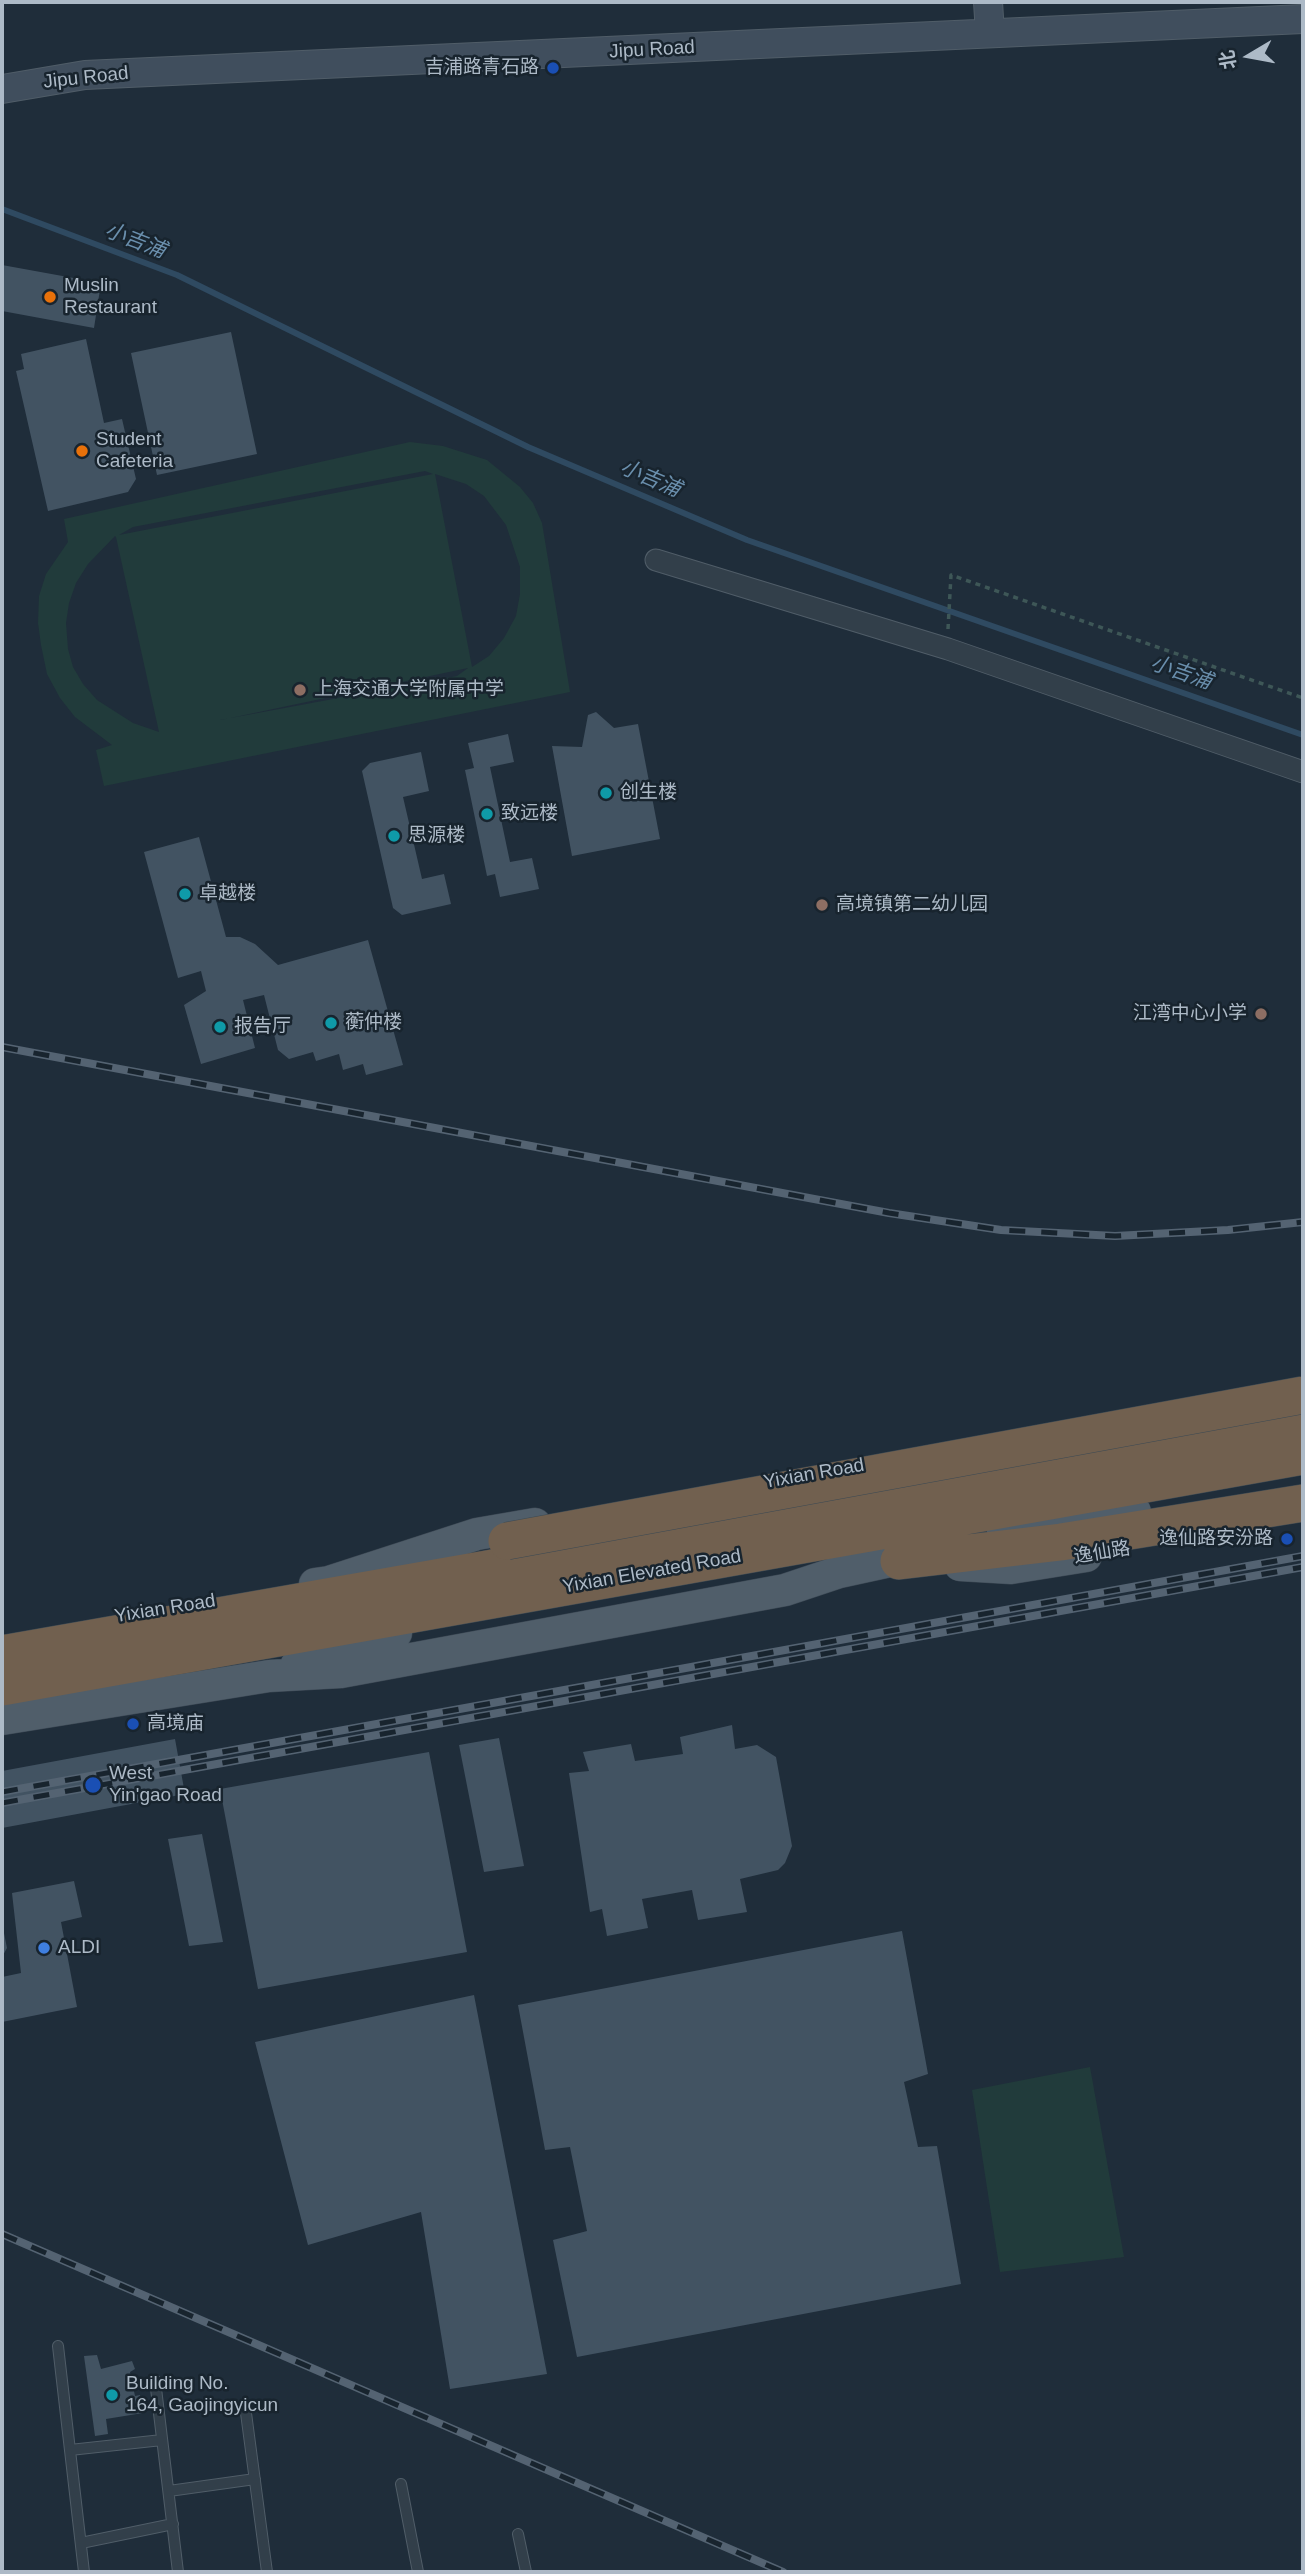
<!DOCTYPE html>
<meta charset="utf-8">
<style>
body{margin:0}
#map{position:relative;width:1305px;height:2574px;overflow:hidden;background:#1f2d3a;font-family:Arial,"Noto Sans SC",sans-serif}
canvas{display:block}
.frame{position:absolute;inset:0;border:4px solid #adbac7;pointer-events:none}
.north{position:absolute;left:1214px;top:21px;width:70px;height:70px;-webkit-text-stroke:5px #18242e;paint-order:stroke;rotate:260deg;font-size:19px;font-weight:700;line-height:28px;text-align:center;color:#adbac7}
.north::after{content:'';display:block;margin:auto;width:24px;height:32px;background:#adbac7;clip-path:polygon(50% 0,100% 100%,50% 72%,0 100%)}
</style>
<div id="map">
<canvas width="1305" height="2574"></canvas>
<div class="frame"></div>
<div class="north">北</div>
</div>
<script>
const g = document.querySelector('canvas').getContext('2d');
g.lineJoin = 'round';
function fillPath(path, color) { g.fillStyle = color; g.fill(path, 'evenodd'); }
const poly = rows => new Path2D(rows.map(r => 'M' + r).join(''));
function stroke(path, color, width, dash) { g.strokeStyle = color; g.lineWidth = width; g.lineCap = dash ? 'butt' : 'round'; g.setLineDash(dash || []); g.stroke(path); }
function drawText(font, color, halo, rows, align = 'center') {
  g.font = font + ' Arial,"Noto Sans SC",sans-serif'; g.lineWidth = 5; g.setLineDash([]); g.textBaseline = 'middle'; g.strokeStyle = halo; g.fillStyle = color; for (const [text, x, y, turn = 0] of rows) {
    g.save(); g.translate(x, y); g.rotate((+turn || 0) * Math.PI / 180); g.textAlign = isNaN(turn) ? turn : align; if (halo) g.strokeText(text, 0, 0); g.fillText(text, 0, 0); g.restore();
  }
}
const green = poly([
 [410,442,443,446,487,460,520,487,533,503,542,523,570,692,104,786,96,750,112,745,75,717,60,698,47,674,41,645,38,623,39,596,46,574,68,542,64,519],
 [425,471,433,474,119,535,133,527],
 [435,474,466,484,484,496,506,525,520,567,520,594,516,616,504,638,489,656,472,667],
 [115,536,116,537,159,732,133,723,97,700,83,684,73,667,68,649,66,623,69,603,76,583,88,564],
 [468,668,457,676,220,720,221,720],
 [1090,2067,1124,2257,1000,2272,972,2090]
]);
const stream = poly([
 [2,209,177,275,528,447,747,540,1303,735]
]);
const building = poly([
 [2,265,101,283,94,328,2,311],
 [231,332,257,454,157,475,131,353],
 [86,339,104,423,122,419,136,479,128,492,48,511,16,371,24,369,21,354],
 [596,712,614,728,638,724,660,839,572,856,552,746,582,747,588,715],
 [508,734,514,762,490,767,510,862,532,858,539,889,500,897,495,874,487,876,465,770,474,768,468,743],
 [421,752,429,791,403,797,422,879,444,874,451,904,402,915,393,908,362,771,370,763],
 [199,837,226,937,240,937,255,944,278,965,368,940,403,1065,366,1075,363,1064,343,1070,339,1054,316,1061,313,1052,289,1059,278,1050,264,995,243,1000,255,1048,201,1064,184,1005,206,991,201,971,178,978,144,852],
 [732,1725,735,1749,757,1745,776,1757,792,1846,785,1863,778,1870,740,1879,747,1912,698,1920,692,1890,642,1899,648,1928,607,1936,602,1909,590,1912,569,1773,589,1771,583,1752,631,1744,635,1761,683,1754,680,1737],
 [499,1738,524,1866,484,1872,459,1745],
 [175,1739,185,1794,2,1828,2,1771],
 [429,1752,467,1952,258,1989,220,1789],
 [202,1834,223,1942,189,1946,168,1839],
 [74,1881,82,1917,61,1922,77,2007,2,2022,2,1977,21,1973,12,1893],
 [2,1923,7,1948,2,1957],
 [902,1931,928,2074,904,2082,918,2147,937,2146,961,2284,577,2357,553,2240,587,2231,570,2147,545,2150,518,2005],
 [474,1995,547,2374,450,2389,421,2212,308,2245,255,2042],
 [97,2355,101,2369,132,2361,135,2369,130,2372,135,2396,140,2395,143,2413,106,2419,108,2434,95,2436,84,2356]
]);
const path = poly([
 [948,629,951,575,1303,698]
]);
const lane = poly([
 [58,2346,84,2572],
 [155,2380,178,2572],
 [246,2413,267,2572],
 [70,2450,162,2440],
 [401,2484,418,2572],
 [169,2491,255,2479],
 [518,2534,526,2572],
 [81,2543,173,2524]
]);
const street = poly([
 [656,560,948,649,1303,772]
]);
const secondary = poly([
 [988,2,990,33],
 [2,89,85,75,1303,19]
]);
const primary = poly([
 [1003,1532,1135,1512],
 [960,1565,1011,1568,1086,1556],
 [315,1584,329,1582,477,1534,535,1524],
 [296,1666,367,1638,396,1633],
 [2,1719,269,1676,341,1672,785,1590,839,1572,922,1554]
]);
const highway = poly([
 [899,1561,1061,1542,1303,1503],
 [2,1654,1303,1426],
 [2,1687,1303,1456]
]);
const rail = poly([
 [2,1047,889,1213,1001,1230,1115,1236,1228,1230,1303,1222],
 [2,1792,1303,1556],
 [2,1803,1303,1567],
 [2,2234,783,2572]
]);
const highwayBridge = poly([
 [507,1541,1303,1395]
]);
const markers = [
 [553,68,7,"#1a4fb4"],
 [50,297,7,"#e8710a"],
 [82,451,7,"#e8710a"],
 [300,690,7,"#8d6e63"],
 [606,793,7,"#0f9aa8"],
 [487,814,7,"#0f9aa8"],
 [394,836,7,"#0f9aa8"],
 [185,894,7,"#0f9aa8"],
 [822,905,7,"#8d6e63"],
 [1261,1014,7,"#8d6e63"],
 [331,1023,7,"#0f9aa8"],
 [220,1027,7,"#0f9aa8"],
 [1287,1539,7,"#1a4fb4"],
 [133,1724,7,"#1a4fb4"],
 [93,1785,9,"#1a4fb4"],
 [44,1948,7,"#3f7fe0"],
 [112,2395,7,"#0f9aa8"]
];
const streetNames = [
 ["Jipu Road",652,50,-3],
 ["Jipu Road",86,78,-6],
 ["Yixian Road",814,1474,-10],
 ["逸仙路",1102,1553,-9],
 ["Yixian Elevated Road",652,1572,-10],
 ["Yixian Road",165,1609,-9]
];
const poiNames = [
 ["吉浦路青石路",539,68,"right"],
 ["Muslin",64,286],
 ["Restaurant",64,308],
 ["Student",96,440],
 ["Cafeteria",96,462],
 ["上海交通大学附属中学",314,690],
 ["创生楼",620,793],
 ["致远楼",501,814],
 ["思源楼",408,836],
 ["卓越楼",199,894],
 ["高境镇第二幼儿园",836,905],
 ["江湾中心小学",1247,1014,"right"],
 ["蘅仲楼",345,1023],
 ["报告厅",234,1027],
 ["逸仙路安汾路",1273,1539,"right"],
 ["高境庙",147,1724],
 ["West",109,1774],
 ["Yin'gao Road",109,1796],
 ["ALDI",58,1948],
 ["Building No.",126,2384],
 ["164, Gaojingyicun",126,2406]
];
const waterNames = [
 ["小吉浦",135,241,21],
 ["小吉浦",650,479,23],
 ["小吉浦",1181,673,19]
];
fillPath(green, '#213b3b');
stroke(stream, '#2f4a61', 6);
fillPath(building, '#425362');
stroke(lane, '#505d68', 12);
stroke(street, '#505d68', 23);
stroke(secondary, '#505d68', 30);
stroke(primary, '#3c4854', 33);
stroke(highway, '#3d4a54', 38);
stroke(path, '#3e5757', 3.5, [5, 5]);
stroke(lane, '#323f4a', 10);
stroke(street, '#323f4a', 21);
stroke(secondary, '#404e5d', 28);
stroke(primary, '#505e6a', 32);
stroke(highway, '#71604f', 37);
stroke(rail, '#546372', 8);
stroke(rail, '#18242e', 5, [16]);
stroke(highwayBridge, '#3d4a54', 38, []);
stroke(highwayBridge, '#71604f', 37);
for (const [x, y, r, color] of markers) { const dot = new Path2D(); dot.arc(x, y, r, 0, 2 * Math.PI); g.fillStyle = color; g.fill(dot); stroke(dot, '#18242e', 2.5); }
drawText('19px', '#adbac7', '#18242e', streetNames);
drawText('19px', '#adbac7', '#18242e', poiNames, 'left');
drawText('italic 21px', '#6a8fad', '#18242e', waterNames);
</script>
